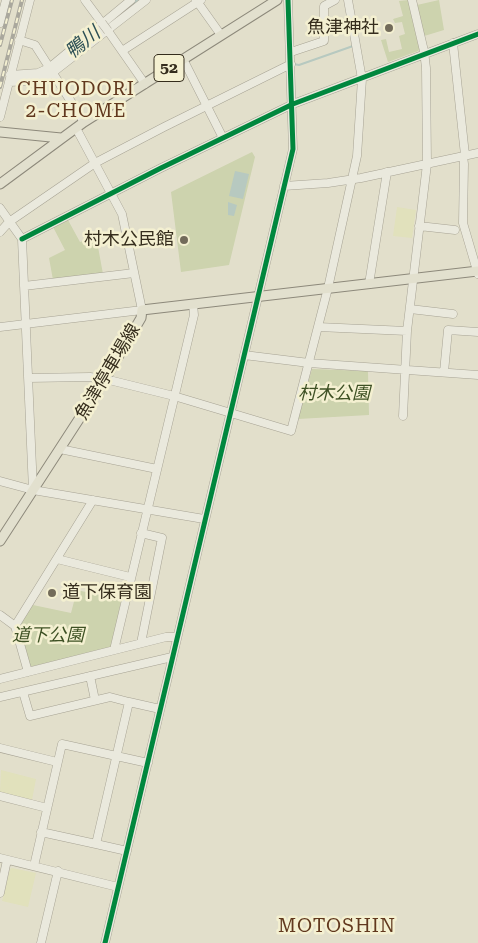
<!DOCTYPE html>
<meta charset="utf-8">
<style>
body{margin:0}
canvas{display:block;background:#e2dfcb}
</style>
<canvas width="478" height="943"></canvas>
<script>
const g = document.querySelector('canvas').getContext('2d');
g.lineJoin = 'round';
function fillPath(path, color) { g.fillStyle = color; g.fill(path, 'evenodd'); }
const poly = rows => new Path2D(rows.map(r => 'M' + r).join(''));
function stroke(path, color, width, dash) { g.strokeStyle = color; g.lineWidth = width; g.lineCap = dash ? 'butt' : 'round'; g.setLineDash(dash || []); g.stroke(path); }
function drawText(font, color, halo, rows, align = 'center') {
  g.font = font + ' "Roboto Serif","Noto Sans JP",serif'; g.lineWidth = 5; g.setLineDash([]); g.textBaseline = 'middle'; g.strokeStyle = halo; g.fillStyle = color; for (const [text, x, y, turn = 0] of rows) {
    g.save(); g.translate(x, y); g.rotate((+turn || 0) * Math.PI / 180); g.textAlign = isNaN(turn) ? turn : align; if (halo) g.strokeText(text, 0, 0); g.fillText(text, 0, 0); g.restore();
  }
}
const farmland = poly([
 [397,207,416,210,412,238,393,236],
 [1,770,36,779,32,800,0,792],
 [12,868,36,873,28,907,2,901,10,869]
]);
const green = poly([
 [409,0,420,49,418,51,388,62,381,40,386,39,389,52,402,49,399,36,405,34,402,22,395,23,393,19,403,16,399,1],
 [439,0,444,30,421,37,417,5],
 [252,152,255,157,229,265,181,272,171,192],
 [68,220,80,242,96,236,103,274,53,280,49,258,65,250,53,227],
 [312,369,368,371,369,415,298,419],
 [77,590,121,600,113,647,30,667,19,626,33,605,71,613]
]);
const water = poly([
 [235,171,249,174,243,199,229,196],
 [228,202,237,205,234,216,228,215]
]);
const stream = poly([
 [293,64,299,65,353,46]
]);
const river = poly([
 [121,13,137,0]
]);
const minor = poly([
 [85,0,102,23],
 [196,0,221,35],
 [0,23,6,0],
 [108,31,145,84],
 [19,40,35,45,84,122],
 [453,43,465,155],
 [122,51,201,0],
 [291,52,324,41,324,6,335,0],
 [183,59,223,138],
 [10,75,38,73,49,68,131,0],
 [9,82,33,81,47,77,146,0],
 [0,117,30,0],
 [463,156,464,164,463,223,478,274],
 [284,186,328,183,361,178,478,153],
 [0,208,22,239,33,490],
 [419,226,455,230],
 [0,232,9,222,95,163,164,127,291,64],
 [22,239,161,168,293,104,478,34],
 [369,284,387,172],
 [24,286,134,273],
 [410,309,453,314],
 [0,327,142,310,122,214,76,128],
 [318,327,407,331,403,416],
 [407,331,427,164,426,68,424,51,412,0],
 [244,355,309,363,478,375],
 [444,372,448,330,478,332],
 [28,378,90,377,105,379,174,396,291,431,328,288,357,156,362,79,348,0],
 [60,449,157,469],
 [0,481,33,490,204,519],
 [57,559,130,577],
 [0,615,15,626,28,672],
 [15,626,93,500],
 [141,643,162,538,141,533],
 [114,650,194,315,193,304],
 [90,676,95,700],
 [0,679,166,637,177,637],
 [23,692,30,716,110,697,129,702],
 [0,697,172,657],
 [0,748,57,762],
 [0,796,47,808],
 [41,832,96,844,129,702,160,709],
 [96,844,127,851],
 [0,858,118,887],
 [34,866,62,744,148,763],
 [0,893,7,860],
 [41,943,58,871],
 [105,943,293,149,288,0]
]);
const major = poly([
 [0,132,61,138],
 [0,184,84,122,277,0],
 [0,541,105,379,141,318,142,310,478,271]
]);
const rail = poly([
 [0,45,12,0],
 [0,87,22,0]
]);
const minorBridge = poly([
 [102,23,108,31]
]);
const cycleway = poly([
 [22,239,161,168,293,104,478,34],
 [105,943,293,149,288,0]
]);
const markers = [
 [389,28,5,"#726b5a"],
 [184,240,5,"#726b5a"],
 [52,593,5,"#726b5a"]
];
const shields = [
 [169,68,30]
];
const shieldNames = [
 ["52",169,68]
];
const poiNames = [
 ["魚津神社",379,28],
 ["村木公民館",174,240],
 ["道下保育園",62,593,"left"]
];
const streetNames = [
 ["魚津停車場線",108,372,-59]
];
const parkNames = [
 ["村木公園",334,394],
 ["道下公園",48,636]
];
const waterNames = [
 ["鴨川",83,43,-39]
];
const neighbourhoodNames = [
 ["CHUODORI",76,89],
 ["2-CHOME",76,111],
 ["MOTOSHIN",337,926]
];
fillPath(farmland, '#e1e1bc');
fillPath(green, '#cdd3ae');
fillPath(water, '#b7c9c0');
stroke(stream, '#b7c9c0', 2);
stroke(river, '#b7c9c0', 12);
stroke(minor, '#a7a394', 9);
stroke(major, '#8d897b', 11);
stroke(minor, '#eae9dd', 8);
stroke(major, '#e2e0ce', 9);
stroke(rail, '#aaa89d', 4);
stroke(rail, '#f4f0d1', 2, [5.5]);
stroke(minorBridge, '#a7a394', 9, []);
stroke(minorBridge, '#eae9dd', 8);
stroke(cycleway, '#00873e', 5);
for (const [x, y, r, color] of markers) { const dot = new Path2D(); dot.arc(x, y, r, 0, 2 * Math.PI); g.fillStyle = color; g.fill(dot); stroke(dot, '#f4f0d1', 2); }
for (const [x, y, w] of shields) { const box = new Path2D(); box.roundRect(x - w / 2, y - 13.5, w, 27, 4); g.fillStyle = '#f4f0d1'; g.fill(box); stroke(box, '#352d1d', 1); }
drawText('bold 16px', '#352d1d', null, shieldNames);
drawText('18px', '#352d1d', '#f4f0d1', poiNames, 'right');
drawText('18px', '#352d1d', '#f4f0d1', streetNames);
drawText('italic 18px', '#3e5124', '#f4f0d1', parkNames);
drawText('italic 19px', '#2d5055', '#f4f0d1', waterNames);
g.letterSpacing = '1px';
drawText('19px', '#61381e', '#f4f0d1', neighbourhoodNames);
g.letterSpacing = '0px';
</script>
